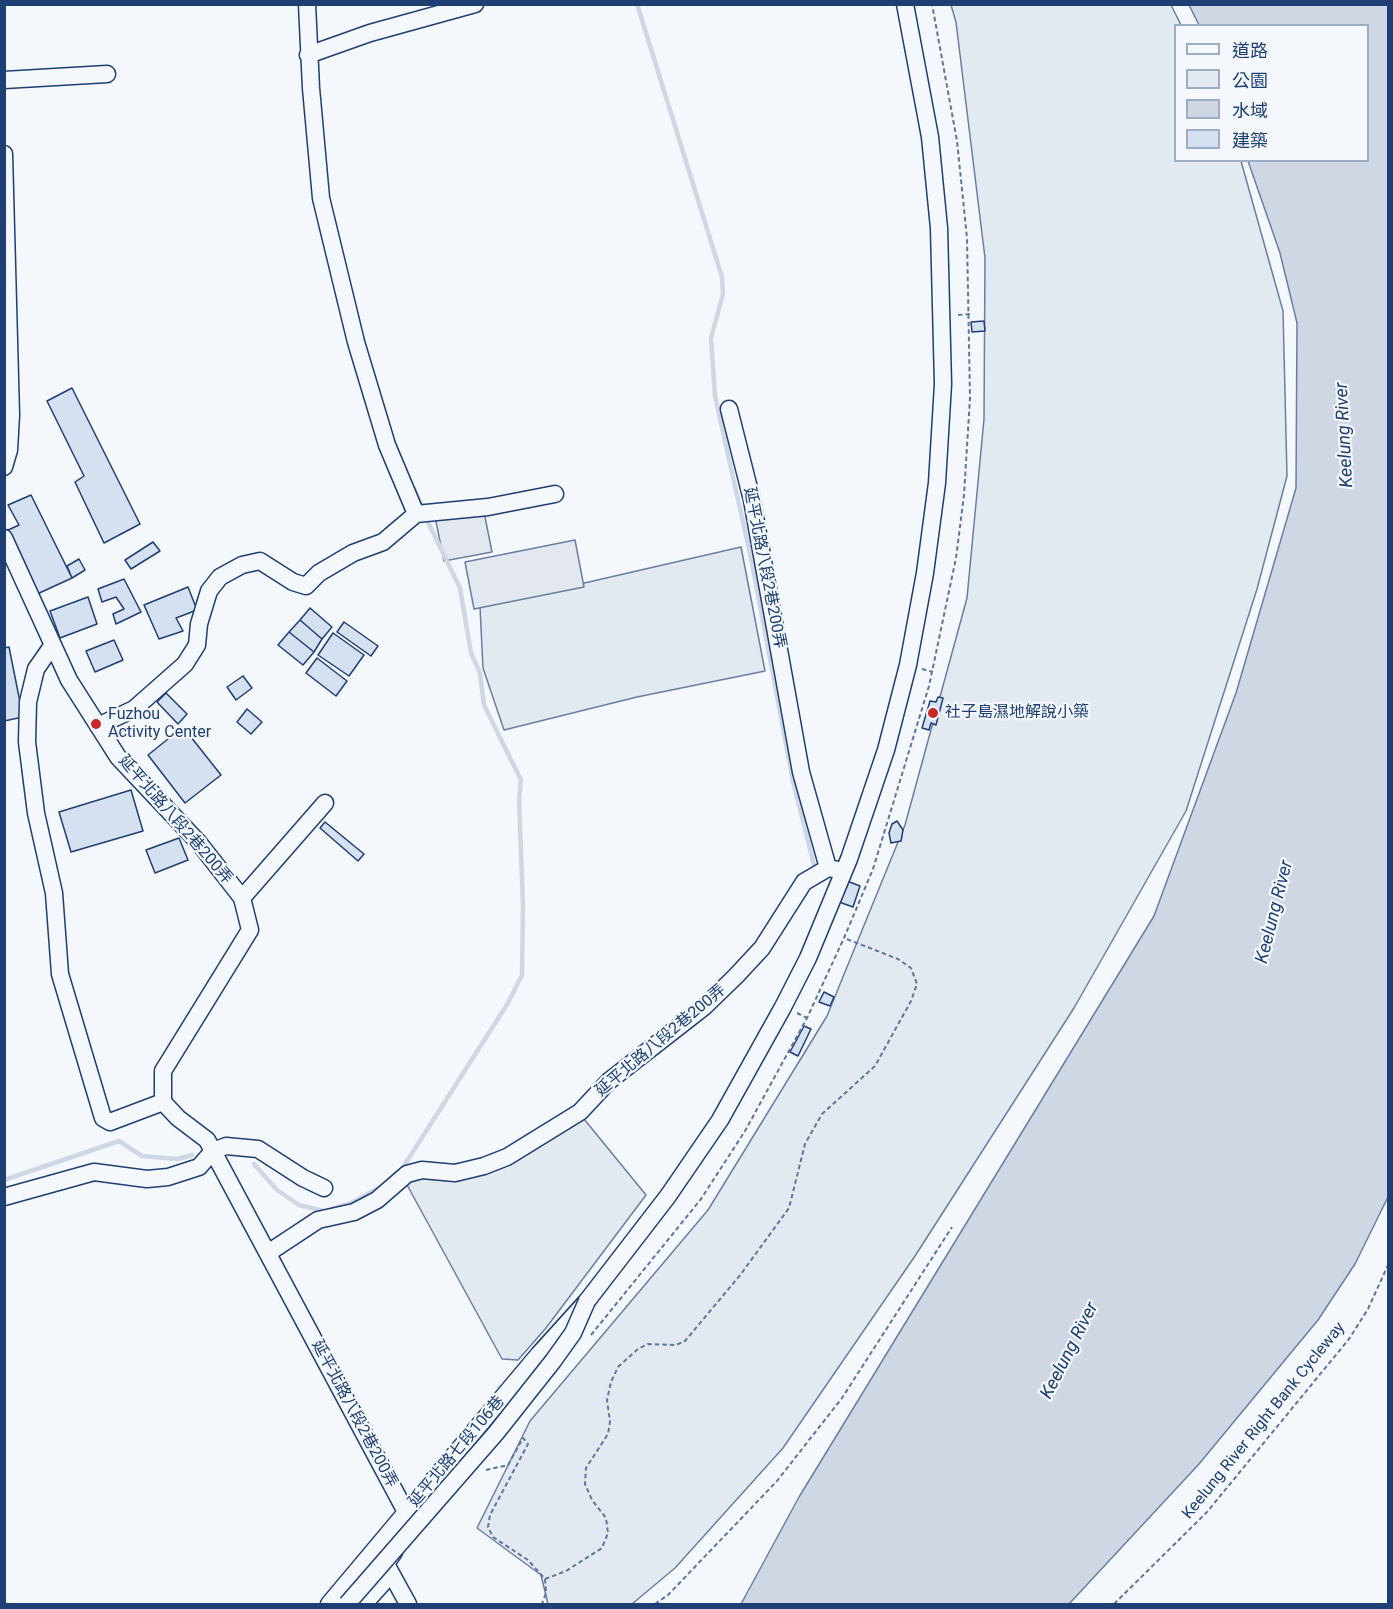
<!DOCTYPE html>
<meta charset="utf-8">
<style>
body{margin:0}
#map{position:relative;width:1393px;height:1609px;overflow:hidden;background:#f4f7fb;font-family:Roboto,"Noto Sans TC",sans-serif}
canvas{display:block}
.frame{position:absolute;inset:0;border:6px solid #1d3f73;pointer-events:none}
.legend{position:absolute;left:1174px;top:24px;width:195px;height:138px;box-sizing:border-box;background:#f4f7fb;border:2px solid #9eadc5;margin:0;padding:8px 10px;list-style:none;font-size:18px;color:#1d3f73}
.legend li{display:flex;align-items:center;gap:12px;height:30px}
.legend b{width:30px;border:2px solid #9eadc5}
</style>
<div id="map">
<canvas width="1393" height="1609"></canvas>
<div class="frame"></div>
<ul class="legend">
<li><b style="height:8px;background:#f4f7fb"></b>道路</li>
<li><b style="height:16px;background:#e3e9f0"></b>公園</li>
<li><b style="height:16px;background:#cfd7e4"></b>水域</li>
<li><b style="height:16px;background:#d5e0f0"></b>建築</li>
</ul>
</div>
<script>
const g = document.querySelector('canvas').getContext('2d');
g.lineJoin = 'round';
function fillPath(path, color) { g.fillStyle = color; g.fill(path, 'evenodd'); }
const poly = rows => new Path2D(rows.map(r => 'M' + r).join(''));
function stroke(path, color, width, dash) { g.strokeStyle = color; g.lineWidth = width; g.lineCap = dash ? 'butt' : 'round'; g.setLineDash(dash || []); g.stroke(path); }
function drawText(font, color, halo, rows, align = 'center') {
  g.font = font + ' Roboto,"Noto Sans TC",sans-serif'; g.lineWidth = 4.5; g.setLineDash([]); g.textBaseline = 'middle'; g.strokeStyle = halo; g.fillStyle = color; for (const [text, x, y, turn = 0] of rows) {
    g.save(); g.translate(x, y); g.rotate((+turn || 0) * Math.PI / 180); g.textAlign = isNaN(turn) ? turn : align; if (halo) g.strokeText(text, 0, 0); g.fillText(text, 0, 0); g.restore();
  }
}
const green = poly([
 [951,5,1171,5,1181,25,1176,26,1176,160,1241,161,1283,311,1287,476,1257,589,1186,811,1074,1008,915,1256,783,1448,675,1568,632,1604,548,1604,541,1575,477,1528,530,1421,708,1210,827,1016,905,825,967,598,984,419,985,258,956,22,951,5],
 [741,547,765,671,637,697,504,730,483,668,480,607,741,547],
 [584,1119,646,1195,546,1328,518,1360,502,1359,406,1183,426,1173,459,1180,584,1119]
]);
const parking = poly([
 [482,502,492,552,444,561,434,512,482,502],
 [575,540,584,587,474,609,465,562,575,540]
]);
const water = poly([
 [1189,5,1388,5,1388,1197,1355,1264,1318,1320,1199,1464,1069,1604,741,1604,799,1497,1154,916,1236,693,1296,488,1297,323,1280,253,1248,161,1368,160,1368,26,1199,25,1189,5]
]);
const stream = poly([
 [637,4,722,277,723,294,711,338,715,396,751,558,793,781,814,865],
 [414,488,421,505],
 [254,1164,277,1190,299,1205,324,1211],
 [400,1172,508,1003,522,975,523,906,519,799,521,780,484,705,480,673,471,653,460,588,425,516],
 [4,1180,119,1141,142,1156,178,1159,192,1155],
 [332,1209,351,1203,384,1185]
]);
const building = poly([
 [984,321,985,331,972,332,971,322,984,321],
 [72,388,140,524,104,543,75,482,84,476,47,401,72,388],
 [31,495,72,578,35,595,6,531,19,525,8,505,31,495],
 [153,542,160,551,131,569,125,560,153,542],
 [79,559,85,570,72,578,67,566,79,559],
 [124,579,141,612,116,624,113,614,124,609,116,597,102,602,98,589,124,579],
 [188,587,197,610,176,618,183,631,159,639,144,605,188,587],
 [88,597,97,624,60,638,50,611,88,597],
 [310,608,332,627,322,639,300,620,310,608],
 [300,620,322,639,314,652,289,632,300,620],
 [344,622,378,646,371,656,337,632,344,622],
 [289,632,314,652,303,665,278,645,289,632],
 [333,633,364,655,349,676,318,655,333,633],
 [114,640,123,660,95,672,86,651,114,640],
 [9,647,23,717,4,721,4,648,9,647],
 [317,658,347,681,336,696,306,673,317,658],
 [243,676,252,688,236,700,227,687,243,676],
 [166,693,187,714,178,724,157,702,166,693],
 [938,697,943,698,936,725,931,723,929,730,922,728,930,701,936,702,938,697],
 [247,709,262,722,251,734,237,722,247,709],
 [183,727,221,775,185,803,148,755,183,727],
 [131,790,143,831,71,852,59,812,131,790],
 [897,821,903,830,901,841,891,843,889,833,892,824,897,821],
 [325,822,364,854,358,861,320,828,325,822],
 [179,838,188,860,155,873,146,850,179,838],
 [847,881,860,886,853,907,839,902,847,881],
 [824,992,834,997,830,1006,819,1002,824,992],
 [804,1026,811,1029,798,1056,790,1052,804,1026]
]);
const path = poly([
 [958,315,970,314],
 [922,669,933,672],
 [797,1013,807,1018],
 [591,1335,701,1199,745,1131,807,1018,844,938,873,869,929,686,956,558,964,495,970,398,967,238,957,141,932,4],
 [486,1470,508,1465,523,1438,528,1444,490,1515,488,1527,493,1537,528,1560,545,1579,546,1593,542,1604],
 [545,1579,566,1571,602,1548,608,1533,606,1518,592,1500,585,1484,586,1468,608,1434,610,1422,607,1400,611,1382,618,1367,638,1349,648,1344,676,1345,685,1341,741,1274,789,1208,805,1144,814,1128,822,1114,875,1066,911,1001,917,984,911,968,898,959,844,938],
 [655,1604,668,1595,777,1481,842,1398,952,1227],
 [1114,1604,1207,1512,1349,1339,1368,1309,1388,1265]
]);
const minor = poly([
 [307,4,311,88,321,198,356,342,387,445,416,514],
 [308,55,370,33,475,4],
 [4,80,107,74],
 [4,154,11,415,9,450,4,467],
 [729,409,752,500,801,772,828,868],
 [416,514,488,507,555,494],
 [4,538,69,680,118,757,199,843,242,898,250,930,163,1071,163,1102,178,1118,207,1140,406,1512],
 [52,646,36,669,28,702,27,742,36,813,54,893,60,974,103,1118,110,1122,163,1102],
 [98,726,134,709,185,664,197,645,199,624,209,591,220,577,242,565,260,561,293,582,306,586,319,573,353,553,383,542,416,514],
 [242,898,325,803],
 [4,1197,94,1172,147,1179,168,1177,199,1167,213,1151,226,1146,258,1149,303,1178,324,1188],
 [268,1253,318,1220,354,1212,377,1200,407,1174,422,1170,455,1173,484,1166,507,1157,580,1112,609,1081,704,1007,736,976,762,948,804,882,828,868,844,871],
 [394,1552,386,1564,408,1604],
 [329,1604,539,1354,587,1301,668,1196,720,1120,783,1007,808,958,849,859,886,750,908,665,925,573,937,483,943,384,939,228,930,137,905,4],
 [364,1604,391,1574]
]);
const minorBridge = poly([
 [347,1604,496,1433,553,1361,573,1333,587,1301]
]);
const markers = [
 [933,713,6,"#c62828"],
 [96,724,6,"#c62828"]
];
const streetNames = [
 ["延平北路八段2巷200弄",764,568,79],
 ["延平北路八段2巷200弄",175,820,49],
 ["延平北路八段2巷200弄",661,1041,-40],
 ["延平北路八段2巷200弄",354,1414,62],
 ["Keelung River Right Bank Cycleway",1264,1421,-51],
 ["延平北路七段106巷",457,1452,-50]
];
const poiNames = [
 ["社子島濕地解說小築",945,713],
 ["Fuzhou",108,715],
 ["Activity Center",108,733]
];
const waterNames = [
 ["Keelung River",1345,435,-93],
 ["Keelung River",1275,912,-76],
 ["Keelung River",1070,1351,-63]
];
fillPath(green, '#e3e9f0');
stroke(green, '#687fa3', 1.5);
fillPath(parking, '#e3e8f0');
stroke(parking, '#687fa3', 1.5);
fillPath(water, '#cfd7e4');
stroke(water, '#687fa3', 1.5);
stroke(stream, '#cfd7e4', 4.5);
fillPath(building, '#d5e0f0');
stroke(building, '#1d3f73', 1.5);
stroke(minor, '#1d3f73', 19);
stroke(path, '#5e769c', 2, [4.5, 3]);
stroke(minor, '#f4f7fb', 16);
stroke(minorBridge, '#1d3f73', 19, []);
stroke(minorBridge, '#f4f7fb', 16);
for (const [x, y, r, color] of markers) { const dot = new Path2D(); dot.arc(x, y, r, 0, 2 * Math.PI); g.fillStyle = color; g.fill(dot); stroke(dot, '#f4f7fb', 2); }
drawText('16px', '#1d3f73', '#f4f7fb', streetNames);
drawText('16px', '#1d3f73', '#f4f7fb', poiNames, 'left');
drawText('italic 18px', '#1d3f73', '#f4f7fb', waterNames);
</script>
